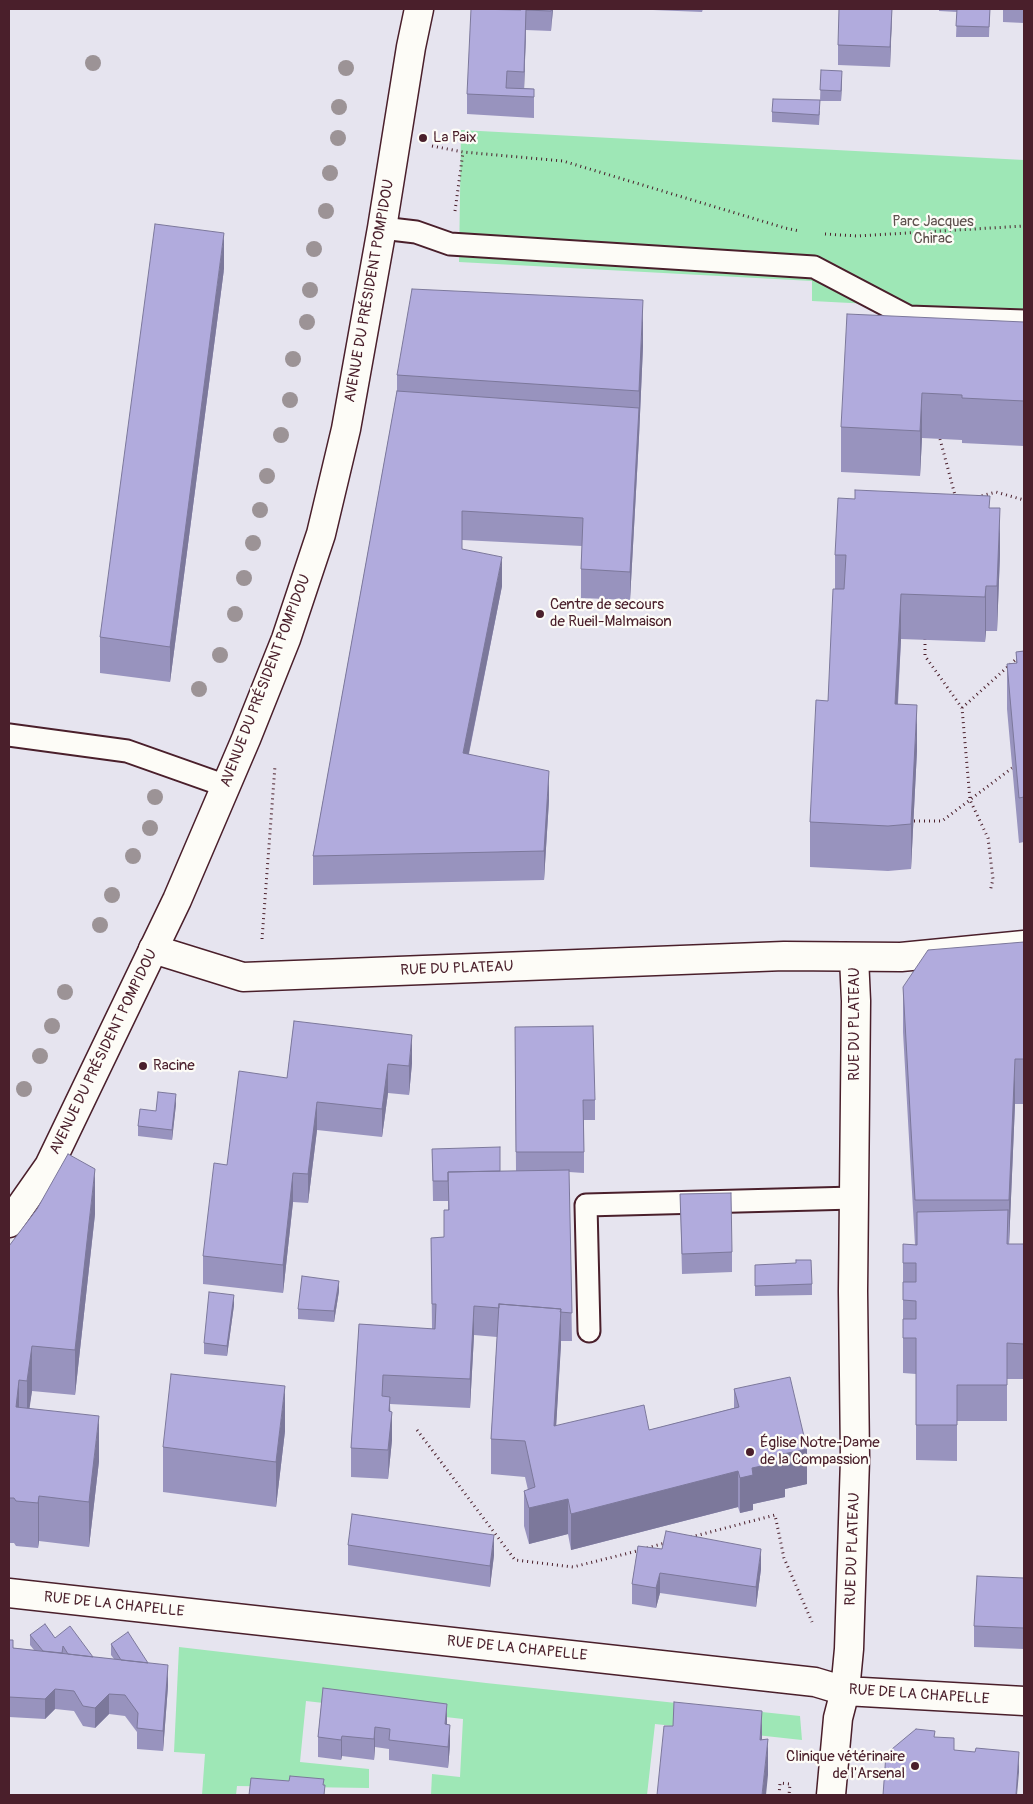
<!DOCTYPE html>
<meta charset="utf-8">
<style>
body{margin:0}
#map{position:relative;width:1033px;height:1804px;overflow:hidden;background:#e6e4ef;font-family:Pangolin,sans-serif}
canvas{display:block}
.frame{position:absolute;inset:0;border:10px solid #4a1f2b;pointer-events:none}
</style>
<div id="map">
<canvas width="1033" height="1804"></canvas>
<div class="frame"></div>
</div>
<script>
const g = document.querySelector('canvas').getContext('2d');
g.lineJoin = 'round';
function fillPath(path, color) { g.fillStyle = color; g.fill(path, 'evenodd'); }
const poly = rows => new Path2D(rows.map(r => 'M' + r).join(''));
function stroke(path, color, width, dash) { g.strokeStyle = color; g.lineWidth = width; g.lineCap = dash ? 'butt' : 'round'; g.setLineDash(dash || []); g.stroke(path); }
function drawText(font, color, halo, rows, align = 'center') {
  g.font = font + ' Pangolin,sans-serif'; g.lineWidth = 4.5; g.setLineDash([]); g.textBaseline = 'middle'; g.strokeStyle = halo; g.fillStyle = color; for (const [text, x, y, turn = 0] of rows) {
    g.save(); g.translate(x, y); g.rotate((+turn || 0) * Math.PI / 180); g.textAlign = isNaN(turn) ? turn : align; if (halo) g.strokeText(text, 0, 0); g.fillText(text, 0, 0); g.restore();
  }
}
const green = poly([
 [461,130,1024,160,1024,312,812,301,812,281,459,262],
 [179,1647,486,1683,800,1716,802,1740,655,1724,647,1795,431,1795,432,1774,460,1777,463,1719,306,1701,300,1762,369,1769,369,1788,237,1786,236,1795,202,1795,205,1754,174,1752]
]);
const path = poly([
 [432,146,463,152,563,161,785,228,799,231],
 [455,211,463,152],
 [825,234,857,236,1024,226],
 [940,439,956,499],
 [977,497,996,492,1024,500],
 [925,639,925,656,962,708,970,800,988,838,993,879,990,892],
 [962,708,1024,652],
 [914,821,942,821,1012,768],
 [262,939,275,766],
 [417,1430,515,1560,573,1567,641,1550],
 [691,1537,775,1515,784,1558,812,1622],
 [647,1548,665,1543],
 [779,1795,780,1783,790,1784,789,1795]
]);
const service = poly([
 [382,228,416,232,450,244,814,267,909,317,1024,321],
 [9,735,127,751,226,786],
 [589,1331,586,1205,854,1198]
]);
const minor = poly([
 [153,949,243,977,784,956,901,957,1024,945],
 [9,1593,815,1682,845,1691,1024,1701],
 [831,1795,838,1718,845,1691,849,1649,855,1459,853,1291,856,1001,854,957]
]);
const tertiary = poly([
 [9,1223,49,1166,177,900,246,739,286,639,321,534,346,429,382,228,411,47,419,9]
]);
const trees = [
 [93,63],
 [346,68],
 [339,107],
 [338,138],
 [330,173],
 [326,211],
 [314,249],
 [310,290],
 [307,322],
 [293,359],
 [290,400],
 [281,435],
 [267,476],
 [260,510],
 [253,543],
 [244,578],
 [235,614],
 [220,655],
 [199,689],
 [155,797],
 [150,828],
 [133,856],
 [112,895],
 [100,925],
 [65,992],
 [52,1026],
 [40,1056],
 [24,1089]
];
const wall = poly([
 [521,9,553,9,551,31,526,30,524,88,534,89,534,118,467,114,467,94],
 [653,9,703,9,702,12,653,10],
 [892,9,890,67,838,65,838,45],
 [939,9,990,9,989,37,956,37,957,12,939,11],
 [1003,9,1024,9,1024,23,1003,22],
 [821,70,842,81,841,101,820,101],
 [820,111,819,125,772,122,772,112],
 [224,269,170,682,100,673,100,637],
 [1024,322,1024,446,962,443,962,440,922,438,920,476,841,472,841,427],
 [643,346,639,437,630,600,581,598,581,569,582,546,462,540,462,549,502,586,469,754,549,800,544,880,313,885,313,856,397,391,397,375],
 [990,508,1000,554,997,631,986,631,985,642,901,639,898,704,917,750,911,869,888,871,810,867,810,822,828,701,835,589,835,555],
 [1024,651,1024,842,1019,843,1007,709,1007,664,1016,663,1016,652],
 [1024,942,1024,1104,1015,1104,1009,1244,1024,1244,1024,1379,1007,1379,1007,1421,957,1421,957,1461,916,1460,916,1374,903,1373,903,1244,915,1245,903,1032,903,987],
 [294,1021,412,1063,409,1095,388,1093,382,1137,317,1130,308,1203,293,1202,283,1293,203,1284,203,1256,227,1165,287,1078],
 [515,1027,595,1100,595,1120,584,1120,584,1173,569,1172,572,1341,561,1341,556,1426,649,1430,734,1408,734,1389,807,1484,785,1489,785,1497,753,1504,753,1510,740,1513,738,1507,571,1550,568,1534,529,1544,524,1526,524,1491,528,1490,525,1477,491,1474,491,1439,497,1337,474,1335,470,1408,390,1404,392,1440,388,1479,351,1477,351,1448,359,1324,432,1329,431,1238,444,1237,448,1210,448,1201,433,1201,432,1149,500,1171,516,1171],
 [176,1104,172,1140,138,1136,138,1126,156,1111],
 [680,1194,732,1252,732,1272,682,1274],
 [95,1214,75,1395,32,1391,29,1408,99,1461,89,1547,39,1541,38,1548,16,1546,14,1543,9,1543,9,1246],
 [755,1265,812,1284,812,1295,755,1296],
 [339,1291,334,1322,298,1319,298,1309],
 [234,1305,227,1356,204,1354,204,1343],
 [285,1431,276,1507,163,1492,163,1447],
 [348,1545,494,1555,490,1587,348,1565],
 [638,1546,761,1569,756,1607,660,1593,656,1608,632,1604,632,1584],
 [1024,1578,1024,1649,974,1647,974,1626],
 [30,1635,55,1638,93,1657,114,1659,111,1655,111,1644,148,1663,168,1686,163,1751,137,1749,137,1732,125,1716,109,1714,95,1728,83,1726,74,1711,55,1709,45,1719,9,1717,9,1640,13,1648,34,1650,30,1645],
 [323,1688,447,1725,450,1745,448,1768,389,1760,389,1749,375,1747,374,1760,342,1756,341,1760,318,1757,318,1737]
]);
const shadedWall = poly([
 [552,9,553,9,551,31],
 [892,9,892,17,890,67,890,47],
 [526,10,526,30,524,92,524,72],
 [842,71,842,81,841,101,841,91],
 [224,233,224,269,170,682,170,647],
 [643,300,643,346,639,437,630,600,630,572,639,408,639,391],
 [922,393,922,438,920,476,920,431],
 [1000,508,1000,554,997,631,997,586],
 [502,557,502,586,463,782,463,753],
 [986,586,986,631,985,642,985,597],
 [901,594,901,639,895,749,895,704],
 [917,705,917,750,911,869,911,824],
 [549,771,549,800,544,880,544,851],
 [412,1035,412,1063,409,1095,409,1066],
 [1015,1059,1015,1104,1009,1245,1009,1200],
 [388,1064,388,1093,382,1137,382,1109],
 [176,1094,176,1104,172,1140,172,1130],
 [317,1102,317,1130,308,1203,308,1174],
 [95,1169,95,1214,75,1395,75,1350],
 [293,1173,293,1202,283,1293,283,1265],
 [339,1281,339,1291,334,1322,334,1311],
 [234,1295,234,1305,227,1356,227,1346],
 [474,1306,474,1335,470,1408,470,1379],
 [561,1309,561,1345,554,1462,554,1426],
 [32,1346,32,1391,27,1426,27,1381],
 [19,1380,19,1425,16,1407],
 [285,1386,285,1431,276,1507,276,1462],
 [390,1397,390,1423,392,1412,392,1440,388,1479,389,1411],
 [99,1416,99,1461,89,1547,89,1502],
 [807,1449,807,1484,785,1489,785,1497,753,1504,753,1510,740,1513,740,1478,752,1468,783,1454],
 [738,1471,738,1507,571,1550,571,1514],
 [39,1496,39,1541,38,1548,38,1503],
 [568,1499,568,1534,529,1544,529,1508],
 [494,1535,494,1555,490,1587,490,1566],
 [761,1549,761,1569,756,1607,756,1587],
 [660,1573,660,1593,656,1608,656,1588],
 [168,1665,168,1686,163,1751,163,1731],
 [55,1689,55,1709,45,1719,45,1699],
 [109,1694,109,1714,95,1728,95,1708],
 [447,1704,447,1724,445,1745,445,1724],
 [762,1711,762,1747,760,1740],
 [450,1725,450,1745,448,1768,448,1747],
 [375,1727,375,1747,374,1760,374,1739],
 [342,1736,342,1756,341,1760,341,1740],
 [768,1739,768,1775,766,1795,762,1795],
 [1019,1752,1019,1772,1017,1795,1016,1795]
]);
const building = poly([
 [471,9,521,10,521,9,552,9,551,11,526,10,524,72,507,71,506,88,534,89,534,97,467,94,471,9],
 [839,9,892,9,890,47,838,45,839,9],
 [957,9,990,9,989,27,956,26,957,9],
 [821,70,842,71,841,91,820,90,821,70],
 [773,99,820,100,819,115,772,112,773,99],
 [155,224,224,233,170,647,100,637,155,224],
 [412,289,643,300,639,391,397,375,412,289],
 [847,314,1024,322,1024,401,962,398,962,395,922,393,920,431,841,427,847,314],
 [397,391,639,408,630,572,581,569,583,518,462,511,462,549,502,557,463,753,549,771,544,851,313,856,397,391],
 [855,490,990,496,989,508,1000,508,997,586,986,586,985,597,901,594,895,704,917,705,911,824,888,826,810,822,816,700,828,701,833,589,844,589,846,555,835,555,838,498,855,499,855,490],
 [1024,651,1024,797,1019,798,1007,664,1017,663,1016,652,1024,651],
 [1024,942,1024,1059,1015,1059,1009,1200,915,1200,903,987,928,950,1024,942],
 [294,1021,412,1035,409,1066,388,1064,382,1109,317,1102,308,1174,293,1173,283,1265,203,1256,214,1163,227,1165,239,1071,287,1078,294,1021],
 [593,1026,595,1100,583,1100,584,1152,516,1152,515,1027,593,1026],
 [158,1092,176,1094,172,1130,138,1126,140,1109,156,1111,158,1092],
 [500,1147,500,1171,448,1172,448,1181,433,1181,432,1149,500,1147],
 [68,1154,95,1169,75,1350,32,1346,27,1381,19,1380,16,1407,99,1416,89,1502,39,1496,38,1503,16,1501,14,1498,9,1498,9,1246,37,1209,68,1154],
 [569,1170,572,1313,560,1312,561,1309,499,1304,499,1308,474,1306,470,1379,383,1375,382,1396,390,1397,389,1411,392,1412,388,1450,351,1448,359,1324,435,1329,436,1304,432,1304,431,1238,444,1237,444,1210,449,1210,448,1172,569,1170],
 [731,1193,732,1252,682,1254,680,1194,731,1193],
 [1008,1210,1007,1244,1024,1244,1024,1344,1007,1343,1007,1385,957,1385,957,1425,916,1425,916,1338,903,1338,903,1319,916,1319,916,1301,903,1300,903,1282,916,1282,916,1263,903,1263,903,1244,917,1245,917,1212,1008,1210],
 [796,1260,811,1260,812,1284,755,1286,755,1265,796,1263,796,1260],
 [302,1276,339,1281,334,1311,298,1309,302,1276],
 [209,1292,234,1295,227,1346,204,1343,209,1292],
 [499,1304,561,1309,554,1426,644,1405,649,1430,739,1407,734,1389,790,1377,807,1449,783,1454,785,1461,752,1468,753,1475,740,1478,738,1471,571,1514,568,1499,529,1508,524,1491,535,1487,525,1441,491,1439,499,1304],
 [171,1374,285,1386,276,1462,163,1447,171,1374],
 [352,1514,494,1535,490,1566,348,1545,352,1514],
 [666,1531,761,1549,756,1587,660,1573,656,1588,632,1584,638,1546,662,1549,666,1531],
 [977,1576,1024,1578,1024,1628,974,1626,977,1576],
 [45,1624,55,1638,70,1626,93,1657,68,1654,63,1646,62,1653,43,1651,30,1635,45,1624],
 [128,1632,148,1663,121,1660,111,1644,128,1632],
 [9,1640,13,1640,13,1648,168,1665,163,1731,137,1728,138,1713,125,1695,109,1694,95,1708,83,1706,74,1691,55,1689,45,1699,9,1697,9,1640],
 [323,1688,447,1704,445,1724,450,1725,448,1747,389,1740,390,1729,375,1727,374,1739,342,1736,341,1740,318,1737,323,1688],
 [674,1702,762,1711,760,1740,768,1739,762,1795,657,1795,664,1726,673,1726,674,1702],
 [916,1729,935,1731,934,1737,954,1738,954,1750,975,1752,976,1748,1019,1752,1016,1795,883,1795,886,1754,916,1729],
 [290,1776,324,1779,323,1785,325,1785,324,1795,249,1795,251,1778,289,1781,290,1776]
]);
const markers = [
 [423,138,5,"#4a1f2b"],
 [540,614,5,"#4a1f2b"],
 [143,1066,5,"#4a1f2b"],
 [750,1452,5,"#4a1f2b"],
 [915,1766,5,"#4a1f2b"]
];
const poiNames = [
 ["La Paix",433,138],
 ["Centre de secours",550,605],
 ["de Rueil-Malmaison",550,622],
 ["Racine",153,1066],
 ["Église Notre-Dame",760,1443],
 ["de la Compassion",760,1460],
 ["Clinique vétérinaire",905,1757,"right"],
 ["de l'Arsenal",905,1774,"right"]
];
const parkNames = [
 ["Parc Jacques",933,222],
 ["Chirac",933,239]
];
const streetNames = [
 ["AVENUE DU PRÉSIDENT POMPIDOU",370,291,-80],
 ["AVENUE DU PRÉSIDENT POMPIDOU",266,681,-69],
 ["RUE DU PLATEAU",457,969,-2],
 ["RUE DU PLATEAU",855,1024,-90],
 ["AVENUE DU PRÉSIDENT POMPIDOU",104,1052,-64],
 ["RUE DU PLATEAU",853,1549,-88],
 ["RUE DE LA CHAPELLE",114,1605,6],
 ["RUE DE LA CHAPELLE",517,1649,6],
 ["RUE DE LA CHAPELLE",919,1695,4]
];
fillPath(green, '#9ee7b6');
stroke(service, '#4a1f2b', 25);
stroke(minor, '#4a1f2b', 31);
stroke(tertiary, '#4a1f2b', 31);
stroke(path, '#4a1f2b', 3, [1, 4]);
stroke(service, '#fdfcf7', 21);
stroke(minor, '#fdfcf7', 28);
stroke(tertiary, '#fdfcf7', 28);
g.fillStyle = '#9c9396';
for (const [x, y] of trees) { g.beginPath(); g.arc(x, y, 8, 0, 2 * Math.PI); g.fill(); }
fillPath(wall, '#9893be');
fillPath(shadedWall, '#7c789b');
fillPath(building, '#b1abdd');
stroke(building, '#7c789b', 1);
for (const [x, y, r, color] of markers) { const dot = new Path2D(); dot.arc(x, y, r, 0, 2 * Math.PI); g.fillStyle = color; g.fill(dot); stroke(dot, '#fdfcf7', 2); }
drawText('15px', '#4a1f2b', '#fdfcf7', poiNames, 'left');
drawText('15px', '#5f514e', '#fdfcf7', parkNames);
drawText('15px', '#4a1f2b', '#fdfcf7', streetNames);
</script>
